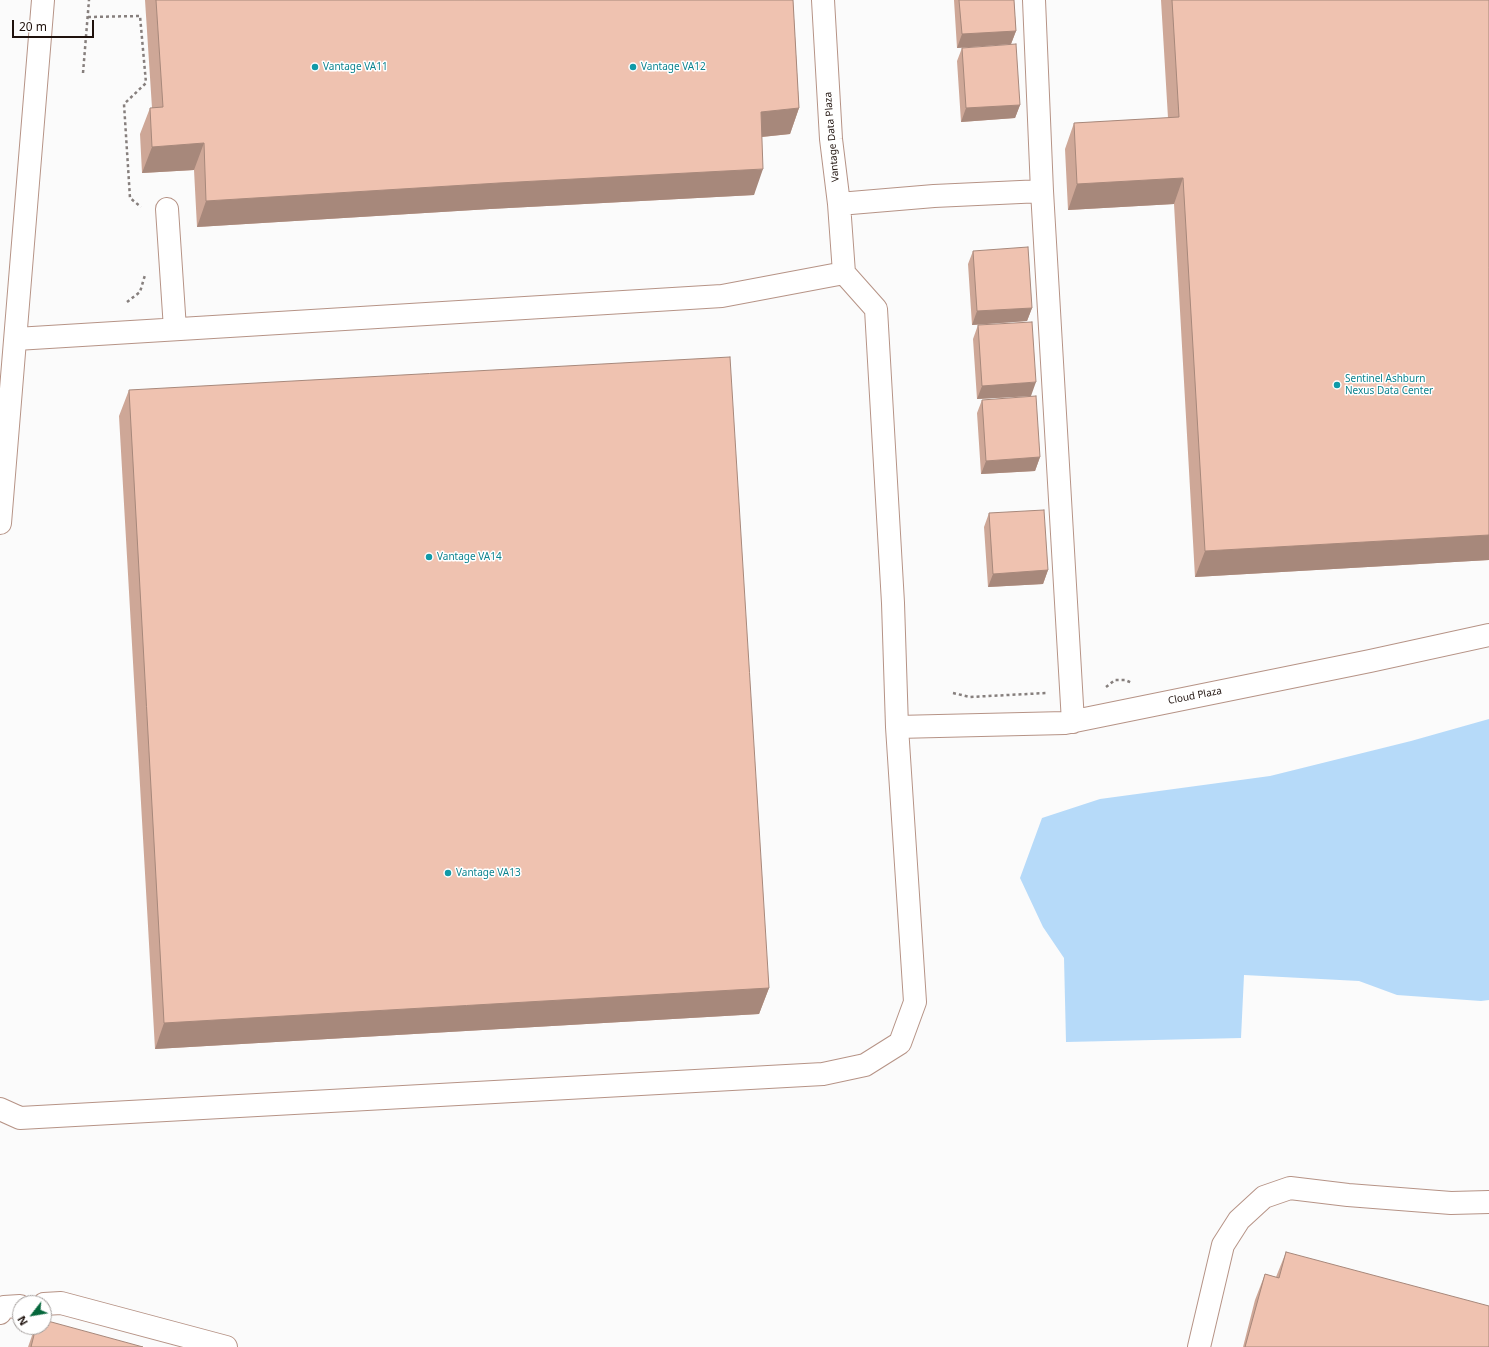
<!DOCTYPE html>
<style>
body{margin:0}
#map{position:relative;width:1489px;height:1347px;overflow:hidden;background:#fbfbfb;font-family:"Noto Sans",sans-serif}
canvas{display:block}
.north{position:absolute;left:12px;top:1295px;width:40px;height:40px;box-sizing:border-box;background:#fff;border:1px solid #a5a09e;border-radius:50%;rotate:239deg;font-size:11px;font-weight:700;line-height:16px;text-align:center;color:#1f120d}
.north::after{content:'';display:block;margin:auto;width:14px;height:18px;background:#05673c;clip-path:polygon(50% 0,100% 100%,50% 72%,0 100%)}
.scale{position:absolute;left:12px;top:20px;width:82px;height:18px;box-sizing:border-box;border:2px solid #1f120d;border-top:0;padding-left:5px;font-size:12px;line-height:14px;white-space:nowrap;color:#1f120d;-webkit-text-stroke:3px #fff;paint-order:stroke}
</style>
<div id="map">
<canvas width="1489" height="1347"></canvas>
<div class="north">N</div>
<div class="scale">20 m</div>
</div>
<script>
const g = document.querySelector('canvas').getContext('2d');
g.lineJoin = 'round';
function fillPath(path, color) { g.fillStyle = color; g.fill(path, 'evenodd'); }
const poly = rows => new Path2D(rows.map(r => 'M' + r).join(''));
function stroke(path, color, width, dash) { g.strokeStyle = color; g.lineWidth = width; g.lineCap = dash ? 'butt' : 'round'; g.setLineDash(dash || []); g.stroke(path); }
function drawText(font, color, halo, rows, align = 'center') {
  g.font = font + ' "Noto Sans",sans-serif'; g.lineWidth = 3; g.setLineDash([]); g.textBaseline = 'middle'; g.strokeStyle = halo; g.fillStyle = color; for (const [text, x, y, turn = 0] of rows) {
    g.save(); g.translate(x, y); g.rotate((+turn || 0) * Math.PI / 180); g.textAlign = isNaN(turn) ? turn : align; if (halo) g.strokeText(text, 0, 0); g.fillText(text, 0, 0); g.restore();
  }
}
const water = poly([
 [1489,719,1489,1000,1481,1001,1397,995,1359,981,1244,975,1241,1038,1066,1042,1064,958,1043,927,1020,878,1042,818,1100,799,1270,776,1411,741]
]);
const path = poly([
 [88,17,140,16,146,83,124,104,130,198,141,207],
 [83,73,89,0],
 [127,302,140,292,145,275],
 [1106,687,1115,680,1125,680,1132,683],
 [953,693,970,697,1046,693]
]);
const minor = poly([
 [823,0,831,139,839,204,844,273],
 [1034,0,1042,191,1073,722],
 [839,204,934,196,1042,191],
 [167,209,175,329],
 [0,523,43,0],
 [897,727,1065,723,1370,661,1489,635],
 [0,1109,20,1118,823,1074,865,1065,900,1043,915,1002,897,727,893,603,876,309,844,273,722,296,16,339],
 [44,1304,61,1303,226,1347],
 [0,1313,4,1307,20,1306],
 [1199,1347,1223,1245,1239,1220,1264,1197,1290,1188,1348,1195,1451,1203,1489,1202]
]);
const wall = poly([
 [145,0,793,0,799,108,790,134,762,137,754,195,490,209,197,227,194,170,142,173,140,134,150,108,152,108],
 [954,0,1014,0,1016,31,1011,44,957,48],
 [1161,0,1489,0,1489,560,1195,577,1174,204,1068,210,1065,149,1074,123,1168,118],
 [962,48,1020,105,1015,118,961,122,957,61],
 [973,251,1032,308,1027,321,972,325,968,264],
 [978,325,1031,396,977,399,973,339],
 [129,390,769,988,759,1014,155,1049,119,416],
 [982,400,1040,457,1035,471,981,474,977,413],
 [989,513,1048,570,1043,584,988,587,984,527],
 [1286,1252,1489,1347,1243,1347,1255,1300,1265,1274,1276,1277],
 [35,1327,44,1327,143,1347,28,1347]
]);
const shadedWall = poly([
 [1016,31,1011,44,957,48,962,34],
 [1020,105,1015,118,961,122,966,108],
 [799,108,790,134,751,138,761,112],
 [204,143,194,170,142,173,152,147],
 [763,169,754,195,490,209,197,227,206,201,499,183],
 [1183,178,1174,204,1068,210,1077,184],
 [1032,308,1027,321,972,325,977,311],
 [1036,382,1031,396,977,399,982,386],
 [1040,457,1035,471,981,474,986,461],
 [1489,535,1489,560,1195,577,1205,551],
 [1048,570,1043,584,988,587,993,574],
 [769,988,759,1014,155,1049,164,1023]
]);
const building = poly([
 [156,0,793,0,799,108,761,112,763,169,499,183,206,201,204,143,152,147,150,108,163,107,156,0],
 [959,0,1014,0,1016,31,962,34,959,0],
 [1172,0,1489,0,1489,535,1205,551,1183,178,1077,184,1074,123,1179,117,1172,0],
 [1016,44,1020,105,966,108,962,48,1016,44],
 [1028,247,1032,308,977,311,973,251,1028,247],
 [1032,322,1036,382,982,386,978,325,1032,322],
 [730,357,769,988,164,1023,129,390,730,357],
 [1036,396,1040,457,986,461,982,400,1036,396],
 [1044,510,1048,570,993,574,989,513,1044,510],
 [1286,1252,1489,1306,1489,1347,1245,1347,1265,1274,1279,1278,1286,1252],
 [44,1320,143,1347,31,1347,36,1327,44,1327,44,1320]
]);
const markers = [
 [315,67,4,"#0f9aa8"],
 [633,67,4,"#0f9aa8"],
 [1337,385,4,"#0f9aa8"],
 [429,557,4,"#0f9aa8"],
 [448,873,4,"#0f9aa8"]
];
const cultureNames = [
 ["Vantage VA11",323,67],
 ["Vantage VA12",641,67],
 ["Sentinel Ashburn",1345,379],
 ["Nexus Data Center",1345,391],
 ["Vantage VA14",437,557],
 ["Vantage VA13",456,873]
];
const streetNames = [
 ["Vantage Data Plaza",832,137,-95],
 ["Cloud Plaza",1195,696,-11]
];
fillPath(water, '#b6daf9');
stroke(minor, '#b69386', 24);
stroke(path, '#867f7d', 2.5, [3, 3]);
stroke(minor, '#fff', 22);
fillPath(wall, '#cea797');
fillPath(shadedWall, '#a7887b');
fillPath(building, '#efc2b0');
stroke(building, '#a7887b', 1);
for (const [x, y, r, color] of markers) { const dot = new Path2D(); dot.arc(x, y, r, 0, 2 * Math.PI); g.fillStyle = color; g.fill(dot); stroke(dot, '#fff', 1.5); }
drawText('10px', '#0d838f', '#fff', cultureNames, 'left');
drawText('10px', '#1f120d', '#fff', streetNames);
</script>
